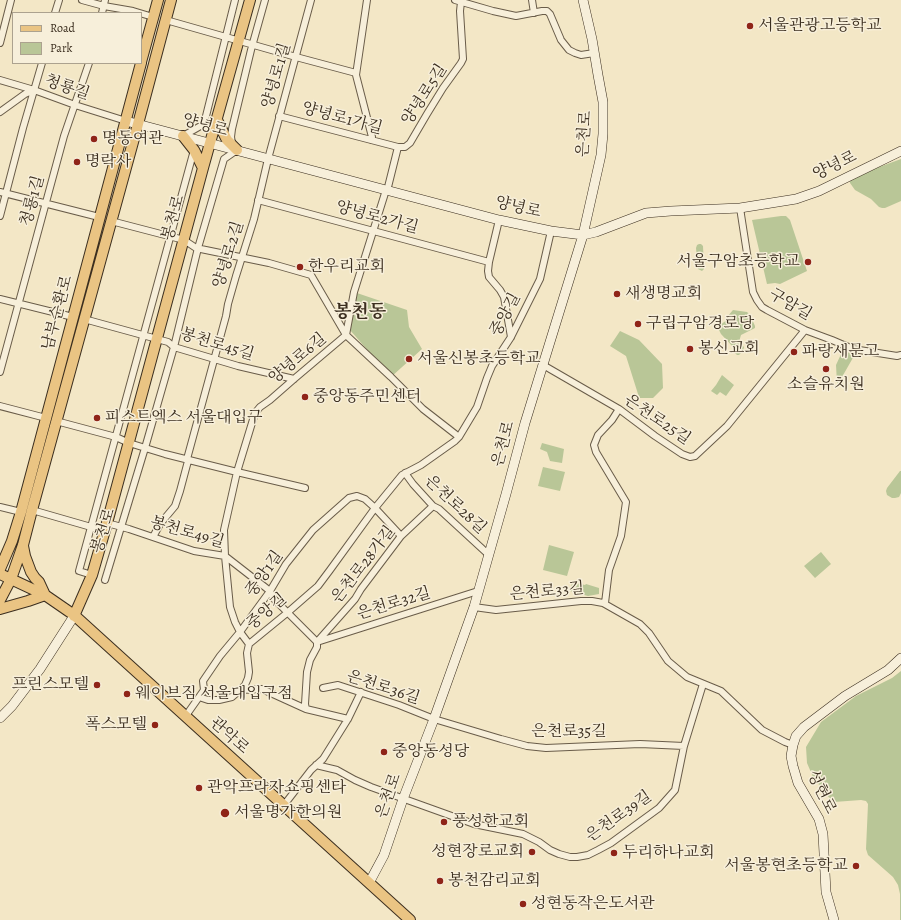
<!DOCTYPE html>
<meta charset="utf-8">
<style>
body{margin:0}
#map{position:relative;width:901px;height:920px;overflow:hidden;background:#f3e7c6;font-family:Alegreya,serif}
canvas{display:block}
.legend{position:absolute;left:12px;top:12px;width:130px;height:52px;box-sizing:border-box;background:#f7efda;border:1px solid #aca28f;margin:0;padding:5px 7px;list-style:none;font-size:12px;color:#3b2e1f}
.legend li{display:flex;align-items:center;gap:8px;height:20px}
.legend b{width:20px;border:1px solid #aca28f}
</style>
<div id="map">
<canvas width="901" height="920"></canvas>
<ul class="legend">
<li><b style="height:5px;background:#eac483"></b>Road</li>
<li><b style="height:11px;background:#b9c697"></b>Park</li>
</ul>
</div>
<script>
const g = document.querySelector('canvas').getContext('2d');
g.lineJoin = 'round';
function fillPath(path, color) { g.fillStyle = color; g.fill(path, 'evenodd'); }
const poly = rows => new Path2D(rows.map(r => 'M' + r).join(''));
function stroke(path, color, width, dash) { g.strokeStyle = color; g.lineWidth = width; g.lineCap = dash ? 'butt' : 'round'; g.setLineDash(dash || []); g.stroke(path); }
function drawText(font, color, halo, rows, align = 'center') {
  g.font = font + ' Alegreya,"Noto Serif KR",serif'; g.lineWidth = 3; g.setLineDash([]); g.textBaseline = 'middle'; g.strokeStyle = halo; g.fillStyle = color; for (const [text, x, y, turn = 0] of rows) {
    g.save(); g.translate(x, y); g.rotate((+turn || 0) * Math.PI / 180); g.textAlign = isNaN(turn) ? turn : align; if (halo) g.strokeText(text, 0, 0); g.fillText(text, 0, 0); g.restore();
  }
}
const green = poly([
 [901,159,901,201,885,208,882,208,879,207,871,199,855,190,850,183,850,180,852,177],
 [781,216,786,216,790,220,807,271,780,284,775,283,767,284,752,220],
 [699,244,701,244,703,246,704,269,702,271,698,269,696,248,697,245],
 [354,292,407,310,409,327,422,349,391,377,350,330],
 [733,310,747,312,750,315,755,326,755,328,741,335,739,342,744,347,743,351,739,355,737,355,733,351,733,347,721,334,719,330,720,325,727,320,727,317],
 [620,331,639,340,662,364,663,388,653,398,640,398,638,394,626,356,610,346],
 [844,351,853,354,854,356,838,384,837,383,836,365,842,352],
 [722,375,734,385,726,396,720,392,717,395,711,391,716,385],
 [542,443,564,449,562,463,550,461,547,452,540,449],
 [543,467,565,472,560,491,538,486],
 [900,471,901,471,901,493,899,497,895,498,892,498,887,495,886,491,887,488],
 [549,545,574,552,567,576,543,570],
 [821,552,831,564,815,578,804,566],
 [572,582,585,585,586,584,599,588,599,594,588,596,570,591],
 [901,671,901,920,900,920,900,894,898,885,893,877,868,855,866,849,868,804,866,801,861,800,834,802,831,800,813,777,807,763,806,747,821,722,856,696,892,678]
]);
const street = poly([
 [82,0,104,6,133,11,153,17],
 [367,0,356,75,372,137,371,140],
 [455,0,493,11,516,16,542,11,547,11,550,14,561,40,569,50,575,53,581,55,594,53],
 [532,0,534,13],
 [55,13,59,0],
 [102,13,105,0],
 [166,20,296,57,356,73],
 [0,43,11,0],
 [0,80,34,90,75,105,126,121],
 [0,112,25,94,34,90],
 [279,116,398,147],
 [183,136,204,124,235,0],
 [232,143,231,137,232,129,251,50,265,0],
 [387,191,398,147,405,147,410,143,427,114,443,88,461,63,463,59,460,11,461,2],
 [0,192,99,217],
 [258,200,489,262],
 [740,208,753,292,757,300,762,307,767,310,805,330,832,340,853,349,897,356,901,355],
 [0,216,23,128,42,63],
 [499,220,489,262,488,271,489,277,500,290,504,297,511,337],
 [111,221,184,240,196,248,269,263,311,275,346,335,391,377,423,409,459,437],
 [0,299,73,317],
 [84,319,168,342,174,347,238,366,294,379],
 [543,365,619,409,655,436,682,454,690,457,695,456,727,426,805,330],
 [0,372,64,136,89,63],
 [0,406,46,418],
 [56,421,116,437,129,443,165,454,237,472,305,488],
 [405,473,413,484,433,506,439,509,489,555],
 [0,507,21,512],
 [32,510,105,531],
 [107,523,129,529,194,551,225,556,270,591,273,598,317,642,478,591],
 [153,537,160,524,175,506,180,491,188,461,187,459,226,316,228,304,236,276,254,219,268,159,311,0],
 [92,575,79,571,194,150],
 [105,580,145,448,174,347,198,248,224,159,237,150],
 [605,603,609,570,621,536,626,502,596,452,594,445,598,435,612,420,619,409],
 [474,607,496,610,581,601,592,601,603,603,640,624,649,633,668,661,687,677,721,691,762,730,785,742,793,745],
 [249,644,240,632,235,622,230,607,225,556,224,530,237,472,255,413,260,407,270,400,294,379,346,335,354,292,386,190],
 [323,688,338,685,399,705,434,719,501,739,527,746,546,748,640,744,684,746],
 [240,690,262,689,306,709,348,719],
 [199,697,208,700,219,700,232,697,240,690,245,685,248,678,249,672,247,653,249,644,287,613,318,586,330,570,375,508,402,475,421,465,455,441,459,437,477,407,487,378,492,366,511,337,540,279,551,231],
 [306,709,305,704,307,672,310,660,317,647,317,642,355,599,361,589,401,536,433,506],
 [185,717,204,690,203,681,220,656,240,632,270,591,286,564,313,530,349,498,357,496,365,499,375,508,401,536],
 [316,765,337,770,355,780,371,787,474,824,523,834,539,842,550,850,559,854,570,857,577,857,588,855,598,850,611,843,659,808,675,790,684,746,703,684],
 [284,805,311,770,323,759,348,719,361,692]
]);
const secondary = poly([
 [126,121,499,220,551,231,583,235,596,232,646,213,671,211,740,208,796,199,819,191,901,151],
 [0,718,12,706,40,669,74,616],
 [369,883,384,855,403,799,434,719,474,607,506,494,525,423,583,235,601,155,603,134,603,102,598,75,592,39,583,0],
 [834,920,826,892,823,834,819,819,798,783,793,766,791,756,793,745,796,736,804,727,845,696,888,670,901,658]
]);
const primary = poly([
 [141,62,158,0],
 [217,120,227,140,237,150],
 [183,136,194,150,203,168],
 [23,546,25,556,31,572,35,578,39,582,45,595],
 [0,569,12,541,21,512,141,63],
 [0,574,45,595,74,615,410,920],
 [0,600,11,579,23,545,32,510,138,124,171,0],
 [0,609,28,601,45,595],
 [74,616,92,575,107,523,203,168,250,0]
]);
const markers = [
 [750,26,4,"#8f2418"],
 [94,139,4,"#8f2418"],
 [77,162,4,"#8f2418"],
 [808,262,4,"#8f2418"],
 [300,267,4,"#8f2418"],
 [617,294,4,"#8f2418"],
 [638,324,4,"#8f2418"],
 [690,349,4,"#8f2418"],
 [794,352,4,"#8f2418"],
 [409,359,4,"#8f2418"],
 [826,369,4,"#8f2418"],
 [305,397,4,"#8f2418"],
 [97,418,4,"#8f2418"],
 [97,685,4,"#8f2418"],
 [127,694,4,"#8f2418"],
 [155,725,4,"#8f2418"],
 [384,752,4,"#8f2418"],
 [199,788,4,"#8f2418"],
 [225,813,5,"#8f2418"],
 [444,822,4,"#8f2418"],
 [532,852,4,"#8f2418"],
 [614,853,4,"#8f2418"],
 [856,866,4,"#8f2418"],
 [440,881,4,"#8f2418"],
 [523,904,4,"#8f2418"]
];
const poiNames = [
 ["서울관광고등학교",758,26],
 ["명동여관",102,139],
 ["명락사",85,162],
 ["서울구암초등학교",800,262,"right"],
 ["한우리교회",308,267],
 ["새생명교회",625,294],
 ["구립구암경로당",646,324],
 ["봉신교회",698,349],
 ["파랑새문고",802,352],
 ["서울신봉초등학교",417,359],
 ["소슬유치원",826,385,"center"],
 ["중앙동주민센터",313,397],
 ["피스트엑스 서울대입구",105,418],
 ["프린스모텔",89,685,"right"],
 ["웨이브짐 서울대입구점",135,694],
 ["폭스모텔",147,725,"right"],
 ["중앙동성당",392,752],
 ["관악프라자쇼핑센타",207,788],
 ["서울명가한의원",234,813],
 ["풍성한교회",452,822],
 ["성현장로교회",524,852,"right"],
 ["두리하나교회",622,853],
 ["서울봉현초등학교",848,866,"right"],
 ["봉천감리교회",448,881],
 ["성현동작은도서관",531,904]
];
const streetNames = [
 ["양녕로1길",277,76,-74],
 ["청룡길",67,88,19],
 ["양녕로5길",425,95,-57],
 ["양녕로1가길",342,119,15],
 ["양녕로",205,126,15],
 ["은천로",585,134,-86],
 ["양녕로",835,166,-26],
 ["청룡1길",33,201,-75],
 ["양녕로",518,208,13],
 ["봉천로",174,218,-75],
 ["양녕로2가길",377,218,15],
 ["양녕로2길",229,255,-73],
 ["구암길",790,305,30],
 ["남부순환로",58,313,-75],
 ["중앙길",506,315,-62],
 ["봉천로45길",217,345,17],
 ["양녕로6길",298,359,-40],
 ["은천로25길",657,420,34],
 ["은천로",504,444,-75],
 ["은천로28길",455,505,43],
 ["봉천로",104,531,-73],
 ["봉천로49길",187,533,16],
 ["은천로28가길",364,565,-52],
 ["중앙1길",265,574,-55],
 ["은천로33길",547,592,-5],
 ["은천로32길",394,604,-17],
 ["중앙길",267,612,-40],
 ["은천로36길",383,688,18],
 ["은천로35길",569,732],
 ["관악로",229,736,42],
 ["성현로",821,792,64],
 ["은천로",389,796,-70],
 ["은천로39길",619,817,-35]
];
const quarterNames = [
 ["봉천동",360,313]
];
fillPath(green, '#b9c697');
stroke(street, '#695c49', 8);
stroke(secondary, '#3b2e1f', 10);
stroke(primary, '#3b2e1f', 12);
stroke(street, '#f7efda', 6);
stroke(secondary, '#f7efda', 9);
stroke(primary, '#eac483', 10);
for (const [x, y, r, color] of markers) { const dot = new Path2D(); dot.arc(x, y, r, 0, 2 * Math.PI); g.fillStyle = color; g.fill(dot); stroke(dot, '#f7efda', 1.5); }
drawText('16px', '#3b2e1f', '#f7efda', poiNames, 'left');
drawText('16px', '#3b2e1f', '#f7efda', streetNames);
drawText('bold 18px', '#3b2e1f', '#f7efda', quarterNames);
</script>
